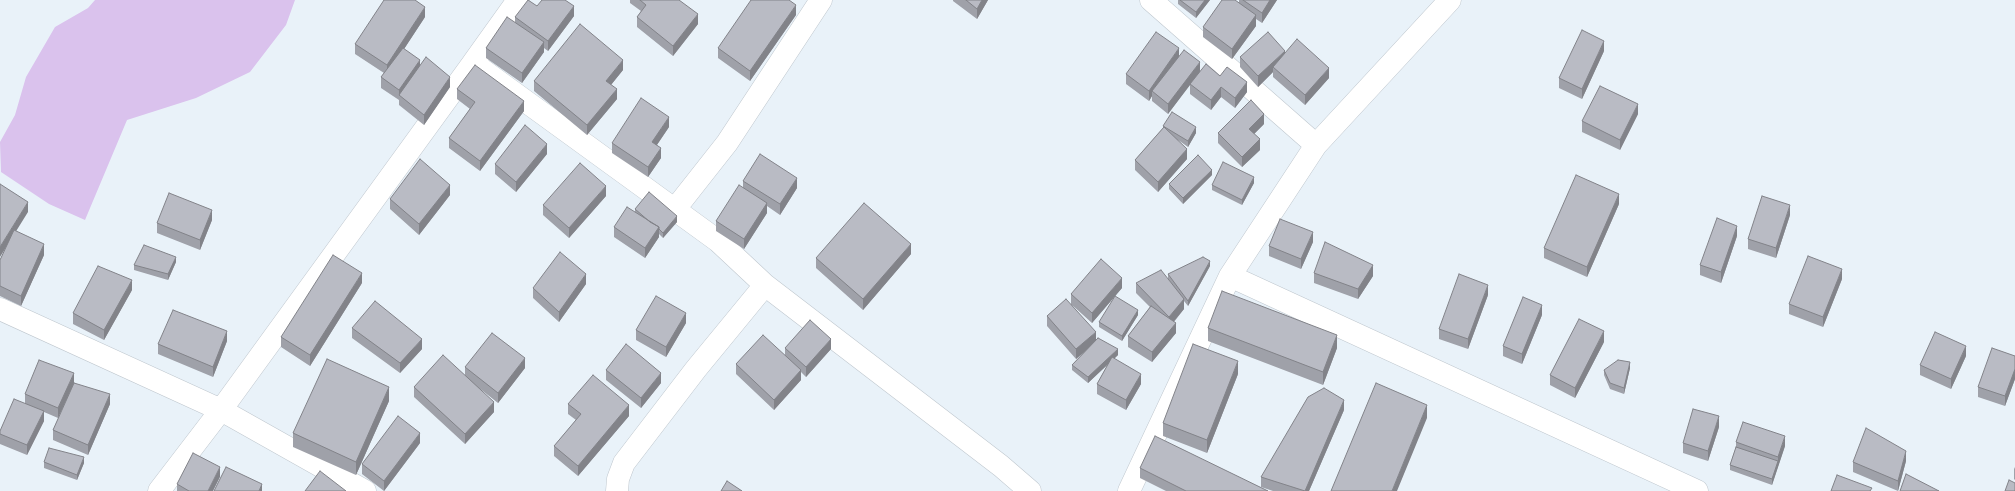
<!DOCTYPE html>
<style>
body{margin:0}
canvas{display:block;background:#e9f2f9}
</style>
<canvas width="2015" height="491"></canvas>
<script>
const g = document.querySelector('canvas').getContext('2d');
g.lineJoin = 'round';
function fillPath(path, color) { g.fillStyle = color; g.fill(path, 'evenodd'); }
const poly = rows => new Path2D(rows.map(r => 'M' + r).join(''));
function stroke(path, color, width, dash) { g.strokeStyle = color; g.lineWidth = width; g.lineCap = dash ? 'butt' : 'round'; g.setLineDash(dash || []); g.stroke(path); }
const green = poly([
 [95,0,295,0,286,25,250,72,196,98,127,120,85,220,49,204,1,172,0,142,15,115,26,77,55,27,88,8]
]);
const street = poly([
 [1151,0,1316,145],
 [473,63,518,0],
 [675,209,727,143,821,0],
 [1230,276,1697,491],
 [0,309,221,410,365,491],
 [159,491,221,410,473,63,718,241,765,285,1001,466,1030,491],
 [617,491,618,479,624,463,696,369,765,285],
 [1129,491,1230,276,1316,145,1450,0]
]);
const wall = poly([
 [630,0,679,0,698,24,673,56,637,27,637,17,641,11,630,3],
 [953,0,988,0,977,19,953,1],
 [1178,0,1210,0,1196,18,1178,4],
 [1239,0,1277,0,1262,23,1256,19,1256,26,1232,59,1203,37,1203,27,1239,3],
 [537,6,574,16,548,51,544,48,544,52,522,83,486,58,486,48,515,22,515,17],
 [796,15,750,81,718,58,718,48],
 [425,17,404,49,420,65,450,87,424,125,399,105,399,100,381,88,381,77,384,73,355,54,355,44],
 [1604,51,1582,99,1559,88,1559,78],
 [1179,56,1200,72,1220,76,1247,92,1235,108,1221,97,1211,110,1190,94,1190,84,1168,114,1152,101,1152,96,1149,101,1126,84,1126,74],
 [1240,57,1329,78,1305,105,1273,77,1273,72,1258,87,1240,67],
 [623,70,611,85,617,99,587,135,534,91,534,81],
 [457,89,524,111,480,171,449,148,449,138,470,109,457,99],
 [1638,114,1620,150,1582,132,1582,121],
 [1264,124,1254,134,1260,150,1242,167,1218,143,1218,133],
 [1163,126,1196,133,1188,147,1178,140,1187,159,1158,192,1135,170,1135,160,1163,128],
 [669,127,657,145,661,158,648,177,612,153,612,143],
 [547,154,516,192,495,174,495,164],
 [1212,175,1183,204,1169,189,1169,184],
 [743,181,797,188,780,215,767,206,767,213,744,249,716,231,716,221,743,187],
 [1254,183,1242,205,1212,190,1212,185],
 [450,195,419,235,390,209,390,199],
 [606,196,569,238,543,215,543,205],
 [1619,204,1587,277,1544,258,1544,248],
 [635,209,677,222,663,238,659,234,659,237,645,258,614,237,614,227,635,212],
 [28,212,16,231,44,255,21,306,0,296,0,260,7,245],
 [1790,215,1776,258,1748,249,1748,239],
 [212,220,200,250,157,233,157,223],
 [1737,236,1721,283,1700,275,1700,265],
 [1313,242,1301,269,1269,256,1269,246],
 [911,254,863,310,816,268,816,258],
 [176,262,168,280,134,270,134,265],
 [1210,266,1188,306,1184,301,1184,309,1174,322,1176,333,1152,362,1128,347,1128,336,1150,307,1136,293,1136,283,1173,286,1168,279,1168,274],
 [1314,273,1373,276,1358,299,1314,283],
 [1842,279,1823,327,1789,314,1789,304],
 [362,283,310,366,281,347,281,337],
 [586,284,559,322,533,298,533,288],
 [1122,288,1092,323,1072,305,1096,340,1118,355,1114,359,1141,384,1126,410,1097,394,1097,384,1108,364,1088,383,1072,370,1072,365,1083,353,1076,359,1047,326,1047,316,1071,304,1071,294],
 [132,290,104,340,73,324,73,313],
 [1488,295,1468,349,1439,339,1439,329],
 [1138,315,1122,341,1099,327,1099,322],
 [1542,315,1522,364,1503,356,1503,346],
 [686,323,666,357,636,340,636,330],
 [352,328,422,349,400,373,352,338],
 [1208,328,1337,348,1323,385,1208,341],
 [227,341,213,377,158,354,158,344],
 [1604,342,1575,398,1550,385,1550,375],
 [785,348,831,349,806,377,801,372,801,380,774,410,736,374,736,364,785,355],
 [1966,356,1951,389,1920,375,1920,365],
 [2015,356,2015,379,2005,406,1978,397,1978,387],
 [465,367,525,368,498,403,479,388,494,412,465,444,414,397,414,387,465,375],
 [1630,368,1624,394,1610,389,1604,375,1604,370],
 [606,370,661,383,641,408,606,380],
 [1238,374,1207,453,1163,436,1163,423],
 [74,383,110,404,88,455,53,440,53,430,67,400,58,418,44,412,44,421,27,455,0,444,0,431,25,404,25,394],
 [389,401,356,475,293,447,293,433],
 [568,404,629,416,578,476,554,456,554,446,576,420,568,414],
 [1344,410,1309,491,1273,491,1261,487,1261,477],
 [1719,427,1708,461,1683,453,1683,443],
 [1736,442,1785,446,1772,485,1730,470,1730,465,1736,447],
 [420,443,384,491,362,474,362,464],
 [1906,461,1898,491,1853,472,1853,462],
 [44,462,84,463,77,480,44,468],
 [2015,467,2015,480,2014,479,2014,469],
 [1140,468,1268,491,1166,491,1140,478],
 [177,484,213,491,177,491]
]);
const shadedWall = poly([
 [982,0,988,0,977,19,977,9],
 [1205,0,1210,0,1196,18,1196,12],
 [1270,0,1277,0,1262,23,1262,13],
 [796,5,796,15,750,81,750,71],
 [574,6,574,16,548,51,548,41],
 [425,7,425,17,387,75,387,65],
 [698,14,698,24,673,56,673,46],
 [1256,15,1256,26,1232,59,1232,49],
 [1604,41,1604,51,1582,99,1582,89],
 [544,42,544,52,522,83,522,73],
 [1179,48,1179,58,1152,91,1152,96,1149,101,1149,91],
 [1285,51,1285,61,1273,67,1273,72,1258,87,1258,76],
 [420,60,420,70,399,95,399,100,399,90],
 [623,60,623,70,606,91,606,81],
 [1200,62,1200,72,1168,114,1168,104],
 [1329,68,1329,78,1305,105,1305,95],
 [450,77,450,87,424,125,424,115],
 [1247,82,1247,92,1235,108,1235,98],
 [1221,87,1221,97,1211,110,1211,100],
 [617,89,617,99,587,135,587,125],
 [524,101,524,111,480,171,480,161],
 [1638,104,1638,114,1620,150,1620,140],
 [1264,114,1264,124,1249,139,1249,129],
 [669,117,669,127,652,152,652,142],
 [1196,127,1196,133,1188,147,1188,141],
 [1260,139,1260,150,1242,167,1242,157],
 [547,144,547,154,516,192,516,182],
 [661,148,661,158,648,177,648,167],
 [1187,149,1187,159,1158,192,1158,182],
 [1212,170,1212,175,1183,204,1183,198],
 [1254,177,1254,183,1242,205,1242,200],
 [797,178,797,188,780,215,780,204],
 [450,185,450,195,419,235,419,224],
 [606,186,606,196,569,238,569,228],
 [1619,194,1619,204,1587,277,1587,267],
 [28,202,28,212,0,257,0,247],
 [767,203,767,213,744,249,744,239],
 [1790,205,1790,215,1776,258,1776,248],
 [212,210,212,220,200,250,200,240],
 [677,216,677,222,663,238,663,233],
 [1737,226,1737,236,1721,283,1721,272],
 [659,227,659,237,645,258,645,248],
 [1313,232,1313,242,1301,269,1301,259],
 [44,244,44,255,21,306,21,296],
 [911,244,911,254,863,310,863,299],
 [176,257,176,262,168,280,168,274],
 [1210,261,1210,266,1188,306,1188,301],
 [1373,265,1373,276,1358,299,1358,289],
 [1842,269,1842,279,1823,327,1823,317],
 [362,273,362,283,310,366,310,355],
 [586,274,586,284,559,322,559,312],
 [1122,278,1122,288,1092,323,1092,313],
 [132,280,132,290,104,340,104,330],
 [1488,285,1488,295,1468,349,1468,339],
 [1184,299,1184,309,1169,327,1169,317],
 [1542,305,1542,315,1522,364,1522,354],
 [1138,310,1138,315,1122,341,1122,336],
 [686,313,686,323,666,357,666,347],
 [1176,323,1176,333,1152,362,1152,352],
 [227,331,227,341,213,377,213,367],
 [1604,331,1604,342,1575,398,1575,388],
 [1096,332,1096,342,1076,359,1076,349],
 [1337,335,1337,348,1323,385,1323,372],
 [422,339,422,349,400,373,400,363],
 [831,339,831,349,806,377,806,367],
 [1966,346,1966,356,1951,389,1951,379],
 [1118,349,1118,355,1088,383,1088,377],
 [525,358,525,368,498,403,498,393],
 [1238,361,1238,374,1207,453,1207,440],
 [1630,362,1630,368,1624,394,1624,388],
 [2015,369,2015,379,2005,406,2005,396],
 [801,370,801,380,774,410,774,400],
 [74,373,74,383,58,418,58,408],
 [661,373,661,383,641,408,641,398],
 [1141,374,1141,384,1126,410,1126,400],
 [389,387,389,401,356,475,356,462],
 [110,394,110,404,88,455,88,445],
 [1344,400,1344,410,1309,491,1305,491],
 [494,402,494,412,465,444,465,434],
 [629,405,629,416,578,476,578,466],
 [1427,405,1427,418,1397,491,1392,491],
 [44,411,44,421,27,455,27,445],
 [1719,416,1719,427,1708,461,1708,451],
 [420,433,420,443,384,491,384,481],
 [1785,436,1785,446,1772,485,1772,479,1778,461,1778,457],
 [1906,451,1906,461,1898,491,1898,481],
 [84,457,84,463,77,480,77,475],
 [220,467,220,477,213,491,208,491],
 [262,484,262,491,259,491]
]);
const building = poly([
 [384,0,415,0,425,7,387,65,355,44,384,0],
 [528,0,537,6,542,0,565,0,574,6,548,41,515,17,528,0],
 [640,0,679,0,698,14,673,46,637,17,646,5,640,0],
 [751,0,789,0,796,5,750,71,718,48,751,0],
 [966,0,982,0,977,9,966,0],
 [1180,0,1205,0,1196,12,1180,0],
 [1222,0,1235,0,1256,15,1232,49,1203,27,1222,0],
 [1243,0,1270,0,1262,13,1243,0],
 [507,17,544,42,522,73,486,48,507,17],
 [580,24,623,60,606,81,617,89,587,125,534,81,580,24],
 [1582,30,1604,41,1582,89,1559,78,1582,30],
 [1156,32,1179,48,1149,91,1126,74,1156,32],
 [1268,32,1285,51,1258,76,1240,57,1268,32],
 [1297,39,1329,68,1305,95,1273,67,1297,39],
 [403,48,420,60,399,90,381,77,403,48],
 [1184,50,1200,62,1168,104,1152,91,1184,50],
 [426,57,450,77,424,115,399,95,426,57],
 [1206,64,1220,76,1227,67,1247,82,1235,98,1221,87,1211,100,1190,84,1206,64],
 [475,65,524,101,480,161,449,138,475,102,457,89,475,65],
 [1600,86,1638,104,1620,140,1582,121,1600,86],
 [641,98,669,117,652,142,661,148,648,167,612,143,641,98],
 [1251,100,1264,114,1249,129,1260,139,1242,157,1218,133,1251,100],
 [1172,112,1196,127,1188,141,1163,126,1172,112],
 [525,125,547,144,516,182,495,164,525,125],
 [1164,127,1187,149,1158,182,1135,160,1164,127],
 [760,154,797,178,780,204,743,181,760,154],
 [1198,155,1212,170,1183,198,1169,184,1198,155],
 [420,159,450,185,419,224,390,199,420,159],
 [1223,162,1254,177,1242,200,1212,185,1223,162],
 [580,163,606,186,569,228,543,205,580,163],
 [1576,175,1619,194,1587,267,1544,248,1576,175],
 [0,184,28,202,0,247,0,184],
 [739,185,767,203,744,239,716,221,739,185],
 [649,192,677,216,663,233,659,229,659,227,650,222,635,209,649,192],
 [169,193,212,210,200,240,157,223,169,193],
 [1762,196,1790,205,1776,248,1748,239,1762,196],
 [864,203,911,244,863,299,816,258,864,203],
 [627,207,659,227,645,248,614,227,627,207],
 [1717,218,1737,226,1721,272,1700,265,1717,218],
 [1280,219,1313,232,1301,259,1269,246,1280,219],
 [14,230,44,244,21,296,0,286,0,260,14,230],
 [1325,242,1373,265,1358,289,1314,273,1325,242],
 [144,245,176,257,168,274,134,265,144,245],
 [560,252,586,274,559,312,533,288,560,252],
 [333,255,362,273,310,355,281,337,333,255],
 [1808,256,1842,269,1823,317,1789,304,1808,256],
 [1203,257,1210,261,1188,301,1168,274,1203,257],
 [1101,259,1122,278,1092,313,1071,294,1101,259],
 [98,266,132,280,104,330,73,313,98,266],
 [1161,270,1184,299,1169,317,1136,283,1161,270],
 [1459,274,1488,285,1468,339,1439,329,1459,274],
 [1222,291,1337,335,1323,372,1208,328,1222,291],
 [656,296,686,313,666,347,636,330,656,296],
 [1115,296,1138,310,1122,336,1099,322,1115,296],
 [1523,297,1542,305,1522,354,1503,346,1523,297],
 [1066,299,1096,332,1076,349,1047,316,1066,299],
 [375,301,422,339,400,363,352,328,375,301],
 [1151,306,1176,323,1152,352,1128,336,1151,306],
 [173,310,227,331,213,367,158,344,173,310],
 [1579,319,1604,331,1575,388,1550,375,1579,319],
 [810,320,831,339,806,367,785,348,810,320],
 [1935,332,1966,346,1951,379,1920,365,1935,332],
 [492,333,525,358,498,393,465,367,492,333],
 [763,335,801,370,774,400,736,364,763,335],
 [1098,338,1118,349,1088,377,1072,365,1098,338],
 [626,344,661,373,641,398,606,370,626,344],
 [1193,344,1238,361,1207,440,1163,423,1193,344],
 [1992,348,2015,356,2015,369,2005,396,1978,387,1992,348],
 [443,355,494,402,465,434,414,387,443,355],
 [1112,357,1141,374,1126,400,1097,384,1112,357],
 [327,359,389,387,356,462,293,433,327,359],
 [39,360,74,373,58,408,25,394,39,360],
 [1618,360,1630,362,1624,388,1610,383,1604,370,1618,360],
 [593,375,629,405,578,466,554,446,581,414,568,404,593,375],
 [74,383,110,394,88,445,53,430,74,383],
 [1376,383,1427,405,1392,491,1331,491,1376,383],
 [1324,388,1344,400,1305,491,1261,477,1308,397,1324,388],
 [14,399,44,411,27,445,0,434,0,431,14,399],
 [1693,409,1719,416,1708,451,1683,443,1693,409],
 [398,416,420,433,384,481,362,464,398,416],
 [1743,422,1785,436,1778,457,1736,442,1743,422],
 [1866,428,1906,451,1898,481,1853,462,1866,428],
 [1155,436,1268,491,1186,491,1140,468,1155,436],
 [1736,447,1778,461,1772,479,1730,465,1736,447],
 [49,448,84,457,77,475,44,462,49,448],
 [193,453,220,467,208,491,189,491,177,484,193,453],
 [226,467,262,484,259,491,214,491,226,467],
 [320,471,346,491,305,491,320,471],
 [1906,474,1939,491,1900,491,1906,474],
 [1837,475,1872,488,1870,491,1831,491,1837,475],
 [2009,480,2015,483,2015,491,2005,491,2009,480],
 [727,481,742,491,721,491,727,481]
]);
fillPath(green, '#dac2ed');
stroke(street, '#bfc7ce', 23);
stroke(street, '#fff', 22);
fillPath(wall, '#9fa1a9');
fillPath(shadedWall, '#828389');
fillPath(building, '#b9bbc4');
stroke(building, '#828389', 1);
</script>
